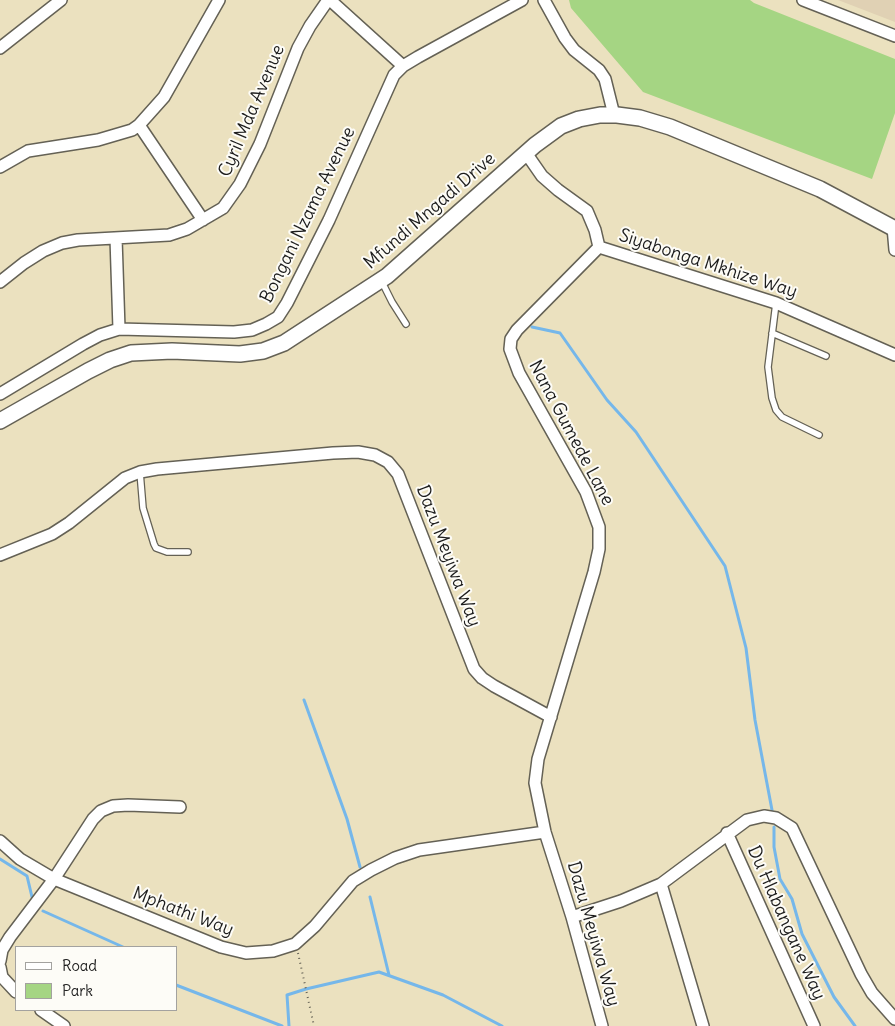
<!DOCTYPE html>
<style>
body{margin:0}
#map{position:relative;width:895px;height:1026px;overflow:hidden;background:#ebe1bf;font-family:Delius,sans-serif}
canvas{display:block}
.legend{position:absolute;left:15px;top:946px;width:162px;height:65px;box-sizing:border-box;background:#fdfcf7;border:1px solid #a3a29f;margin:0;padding:6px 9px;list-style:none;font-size:15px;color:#1c1c1c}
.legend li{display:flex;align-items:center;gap:10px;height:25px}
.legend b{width:25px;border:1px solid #a3a29f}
</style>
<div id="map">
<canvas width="895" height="1026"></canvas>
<ul class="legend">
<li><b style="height:6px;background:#fff"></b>Road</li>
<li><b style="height:14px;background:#a5d583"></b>Park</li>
</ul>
</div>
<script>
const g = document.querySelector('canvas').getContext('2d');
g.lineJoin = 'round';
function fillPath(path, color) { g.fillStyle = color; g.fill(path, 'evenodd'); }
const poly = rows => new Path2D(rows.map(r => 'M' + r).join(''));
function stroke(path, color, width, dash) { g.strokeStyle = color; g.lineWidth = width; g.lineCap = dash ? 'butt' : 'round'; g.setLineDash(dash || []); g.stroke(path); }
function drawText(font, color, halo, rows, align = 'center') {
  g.font = font + ' Delius,sans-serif'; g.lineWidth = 4; g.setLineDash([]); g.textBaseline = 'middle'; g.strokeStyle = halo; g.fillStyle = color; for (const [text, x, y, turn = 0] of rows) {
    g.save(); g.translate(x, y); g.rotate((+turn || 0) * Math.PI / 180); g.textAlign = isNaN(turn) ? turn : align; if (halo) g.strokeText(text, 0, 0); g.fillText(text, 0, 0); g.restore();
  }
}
const built = poly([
 [838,0,895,0,895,22]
]);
const green = poly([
 [569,0,750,0,754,3,895,59,895,113,872,179,643,92,571,8]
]);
const stream = poly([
 [532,327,560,333,607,400,636,432,725,566,746,648,755,720,772,810],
 [304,700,347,819,360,867],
 [774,827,774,847,780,879,792,899,802,934,834,997,855,1026],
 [0,859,27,876,32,897],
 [370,897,389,975],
 [43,911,123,947],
 [176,985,282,1026],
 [289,1026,287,995,306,989,379,972,443,995,502,1026]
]);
const path = poly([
 [298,953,314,1026]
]);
const service = poly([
 [381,280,392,302,406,324],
 [776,303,768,367,772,398,776,410,782,417,819,435],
 [772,333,826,356],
 [140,472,143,508,154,544,156,548,167,552,188,552]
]);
const minor = poly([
 [330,0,403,66],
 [544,0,565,38,574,50,599,70,605,79,614,115],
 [803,0,895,36],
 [0,48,61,0],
 [139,125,203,220],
 [526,153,542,176,558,190,587,211,595,230,599,247],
 [0,167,28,151,98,140,132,130,139,125,164,97,219,0],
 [893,227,895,250],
 [116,238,119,329],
 [599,247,517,330,511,339,510,349,519,373,586,492,599,527,599,549,594,572,538,759,535,783,545,832,572,917,602,1026],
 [599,247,776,303,895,355],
 [0,282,24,263,43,251,62,243,78,240,169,235,187,229,223,208,240,184,260,144,298,48,310,26,328,0],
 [0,394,83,344,100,335,119,329,234,332,252,330,266,324,278,317,287,303,329,220,394,75,403,66,418,57,522,0],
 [0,555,52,534,69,523,125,478,140,472,157,469,333,453,358,452,375,455,388,462,398,474,474,669,482,678,494,686,551,717],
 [727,833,814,1026],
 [0,841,20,859,54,879,221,947,246,953,273,951,295,944,315,926,353,881,371,870,395,858,419,850,545,832],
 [661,884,703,1026],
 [572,917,621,901,661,884,747,820,764,816,776,818,792,828,861,974,872,993,895,1019],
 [0,961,2,950,10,937,54,879,93,819,101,811,113,806,128,805,180,807],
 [0,967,2,977,16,992],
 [41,1010,64,1026]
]);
const tertiary = poly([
 [0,421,88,371,110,360,131,353,172,351,240,354,263,351,284,343,387,276,535,145,561,126,579,119,600,115,617,115,640,118,670,127,820,189,895,229]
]);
const streetNames = [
 ["Cyril Mda Avenue",252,111,-67],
 ["Mfundi Mngadi Drive",430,211,-41],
 ["Bongani Nzama Avenue",308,215,-64],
 ["Siyabonga Mkhize Way",708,264,18],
 ["Nana Gumede Lane",571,433,62],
 ["Dazu Meyiwa Way",448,556,69],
 ["Mphathi Way",183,912,21],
 ["Du Hlabangane Way",786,923,66],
 ["Dazu Meyiwa Way",593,934,74]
];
fillPath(built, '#e0d1b4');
fillPath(green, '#a5d583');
stroke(stream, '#75b7ea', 3);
stroke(service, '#646155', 8);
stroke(minor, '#646155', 14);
stroke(tertiary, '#646155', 18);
stroke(path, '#646155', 2, [1, 4]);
stroke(service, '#fff', 5.5);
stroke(minor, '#fff', 11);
stroke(tertiary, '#fff', 15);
drawText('18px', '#1c1c1c', '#fdfcf7', streetNames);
</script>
